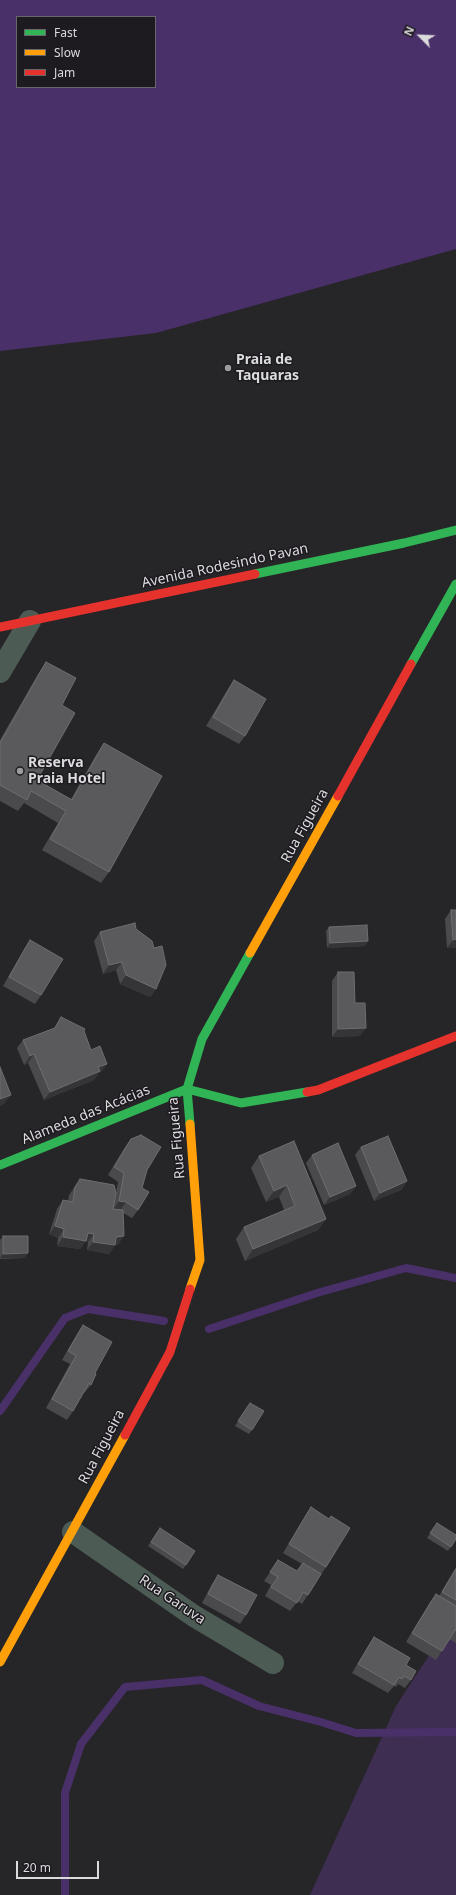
<!DOCTYPE html>
<meta charset="utf-8">
<style>
body{margin:0}
#map{position:relative;width:456px;height:1895px;overflow:hidden;background:#262528;font-family:"Noto Sans",sans-serif}
canvas{display:block}
.legend{position:absolute;left:16px;top:16px;width:140px;height:72px;box-sizing:border-box;background:#1d1a20;border:1px solid #69676c;margin:0;padding:5px 7px;list-style:none;font-size:12px;color:#dbdadd}
.legend li{display:flex;align-items:center;gap:8px;height:20px}
.legend b{width:20px;border:1px solid #69676c}
.north{position:absolute;left:400px;top:16px;width:40px;height:40px;-webkit-text-stroke:3px #1d1a20;paint-order:stroke;rotate:294deg;font-size:11px;font-weight:700;line-height:16px;text-align:center;color:#dbdadd}
.north::after{content:'';display:block;margin:auto;width:14px;height:18px;background:#dbdadd;clip-path:polygon(50% 0,100% 100%,50% 72%,0 100%)}
.scale{position:absolute;left:16px;top:1861px;width:83px;height:18px;box-sizing:border-box;border:2px solid #dbdadd;border-top:0;padding-left:5px;font-size:12px;line-height:14px;white-space:nowrap;color:#dbdadd;-webkit-text-stroke:3px #1d1a20;paint-order:stroke}
</style>
<div id="map">
<canvas width="456" height="1895"></canvas>
<ul class="legend">
<li><b style="height:5px;background:#30b455"></b>Fast</li>
<li><b style="height:5px;background:#ff9f0a"></b>Slow</li>
<li><b style="height:5px;background:#e5322d"></b>Jam</li>
</ul>
<div class="north">N</div>
<div class="scale">20 m</div>
</div>
<script>
const g = document.querySelector('canvas').getContext('2d');
g.lineJoin = 'round';
function fillPath(path, color) { g.fillStyle = color; g.fill(path, 'evenodd'); }
const poly = rows => new Path2D(rows.map(r => 'M' + r).join(''));
function stroke(path, color, width, dash) { g.strokeStyle = color; g.lineWidth = width; g.lineCap = dash ? 'butt' : 'round'; g.setLineDash(dash || []); g.stroke(path); }
function drawText(font, color, halo, rows, align = 'center') {
  g.font = font + ' "Noto Sans",sans-serif'; g.lineWidth = 3; g.setLineDash([]); g.textBaseline = 'middle'; g.strokeStyle = halo; g.fillStyle = color; for (const [text, x, y, turn = 0] of rows) {
    g.save(); g.translate(x, y); g.rotate((+turn || 0) * Math.PI / 180); g.textAlign = isNaN(turn) ? turn : align; if (halo) g.strokeText(text, 0, 0); g.fillText(text, 0, 0); g.restore();
  }
}
const green = poly([
 [456,1622,456,1895,310,1895,396,1706,448,1626]
]);
const water = poly([
 [0,0,456,0,456,249,156,333,0,351],
 [17,17,155,17,155,87,17,87]
]);
const stream = poly([
 [209,1329,317,1293,406,1268,456,1278],
 [0,1411,65,1318,88,1309,164,1321],
 [65,1895,65,1793,81,1744,125,1687,202,1680,259,1706,321,1722,356,1733,454,1732,456,1731]
]);
const street = poly([
 [0,672,30,621],
 [73,1532,194,1616,273,1663]
]);
const fast = poly([
 [255,574,404,543,456,530],
 [411,664,456,584],
 [190,1124,187,1089,202,1039,250,953],
 [0,1165,187,1089,241,1103,307,1092]
]);
const slow = poly([
 [250,953,338,796],
 [190,1124,200,1260,190,1289],
 [0,1662,125,1435]
]);
const jam = poly([
 [0,627,255,574],
 [338,796,411,664],
 [307,1092,318,1090,456,1036],
 [125,1435,170,1352,190,1289]
]);
const wall = poly([
 [46,662,62,705,37,780,71,799,96,755,104,743,109,872,101,883,42,850,58,823,24,803,18,811,0,801,0,740,38,674],
 [234,680,245,736,239,744,206,726,228,689],
 [451,910,456,910,456,948,447,948,445,919],
 [329,927,368,941,365,946,327,948,326,931],
 [136,929,156,989,150,997,120,984,116,970,103,974,94,941,100,932],
 [30,940,41,995,35,1004,3,986,24,949],
 [338,972,355,1003,360,1036,332,1037,332,981],
 [61,1017,84,1031,91,1050,107,1064,101,1072,99,1073,94,1080,44,1100,28,1063,24,1065,17,1048,23,1040,54,1028],
 [131,1139,147,1170,142,1188,138,1210,132,1218,123,1213,118,1245,115,1245,109,1254,87,1250,88,1242,85,1242,80,1249,57,1246,58,1238,49,1234,57,1209,63,1200,68,1201,69,1195,80,1179,113,1209,118,1182,108,1175,125,1147],
 [361,1147,407,1181,401,1190,374,1201,355,1155],
 [312,1155,356,1186,350,1194,324,1205,306,1163],
 [259,1156,326,1219,318,1230,245,1261,236,1239,244,1227,284,1210,279,1197,266,1202,251,1168],
 [3,1236,25,1258,0,1259,0,1240],
 [83,1325,95,1373,91,1385,84,1393,83,1392,73,1411,67,1420,46,1408,70,1364,62,1360,77,1334],
 [250,1403,252,1430,249,1434,235,1426],
 [311,1507,326,1567,302,1604,298,1601,290,1611,265,1596,271,1585,264,1581,278,1560,297,1571,302,1564,283,1553,305,1516],
 [437,1523,456,1539,448,1551,427,1538],
 [160,1528,186,1565,183,1569,148,1546],
 [456,1567,456,1643,449,1639,436,1660,406,1642,430,1602,436,1594,439,1596],
 [218,1575,246,1615,240,1624,202,1603,212,1584],
 [374,1637,406,1665,411,1680,405,1688,398,1684,396,1687,394,1686,388,1693,352,1673,368,1646]
]);
const shadedWall = poly([
 [456,939,456,948,447,948,453,940],
 [368,941,365,946,327,948,330,943],
 [122,962,116,970,103,974,109,965],
 [126,975,156,989,150,997,120,984],
 [366,1028,360,1036,332,1037,338,1029],
 [34,1054,28,1063,24,1065,30,1056],
 [107,1064,101,1072,99,1073,94,1080,44,1100,50,1092,98,1067],
 [11,1095,4,1104,0,1106,0,1099],
 [407,1181,401,1190,374,1201,380,1193],
 [287,1185,279,1197,266,1202,274,1191],
 [356,1186,350,1194,324,1205,330,1197],
 [119,1201,126,1202,120,1211,113,1210],
 [326,1219,318,1230,245,1261,253,1249],
 [55,1226,64,1229,58,1238,49,1234],
 [88,1233,94,1234,88,1242,85,1242,80,1249,57,1246,63,1237],
 [124,1236,118,1245,115,1245,109,1254,87,1250,93,1242],
 [28,1253,25,1258,0,1258,3,1254]
]);
const building = poly([
 [46,662,76,678,62,705,75,713,37,780,72,800,104,743,162,776,109,872,50,839,66,811,31,791,27,800,0,785,0,743,46,662],
 [234,680,266,699,245,736,213,717,234,680],
 [451,910,456,910,456,939,453,940,451,910],
 [135,923,136,929,152,941,154,948,162,946,166,965,156,989,126,975,122,962,109,965,100,932,135,923],
 [367,925,368,941,330,943,329,927,367,925],
 [30,940,63,959,41,995,9,977,30,940],
 [338,972,354,972,355,1003,365,1003,366,1028,338,1029,338,972],
 [61,1017,85,1029,84,1031,91,1050,100,1046,107,1064,98,1067,100,1071,50,1092,34,1054,30,1056,23,1040,55,1028,61,1017],
 [0,1067,11,1095,0,1099,0,1067],
 [141,1135,161,1147,147,1170,142,1188,149,1192,138,1210,126,1202,119,1201,124,1173,114,1167,131,1139,141,1135],
 [388,1136,407,1181,380,1193,361,1147,388,1136],
 [294,1141,326,1219,253,1249,244,1227,295,1206,287,1185,274,1191,259,1156,294,1141],
 [338,1143,356,1186,330,1197,312,1155,338,1143],
 [80,1179,114,1185,116,1193,113,1209,123,1210,124,1236,116,1237,115,1245,93,1242,94,1234,88,1233,86,1241,63,1237,64,1229,55,1226,63,1200,73,1202,75,1187,80,1179],
 [3,1236,28,1236,28,1253,3,1254,3,1236],
 [83,1325,112,1342,95,1373,96,1374,91,1385,89,1383,73,1411,52,1399,76,1356,68,1351,83,1325],
 [250,1403,264,1411,252,1430,238,1421,250,1403],
 [311,1507,329,1519,331,1516,350,1528,326,1567,289,1544,311,1507],
 [437,1523,456,1535,456,1539,451,1547,430,1533,437,1523],
 [160,1528,195,1551,186,1565,151,1542,160,1528],
 [278,1560,297,1571,303,1563,321,1574,308,1595,303,1592,297,1603,271,1587,278,1577,270,1572,278,1560],
 [456,1569,456,1600,442,1592,456,1569],
 [218,1575,257,1595,246,1615,208,1594,218,1575],
 [436,1594,456,1606,456,1631,455,1630,442,1651,412,1633,436,1594],
 [374,1637,410,1658,406,1665,416,1671,411,1680,404,1676,402,1679,399,1677,394,1685,358,1664,374,1637]
]);
const markers = [
 [228,368,4,"#9c9b9e"],
 [20,771,4,"#9c9b9e"]
];
const poiNames = [
 ["Praia de",236,360],
 ["Taquaras",236,376],
 ["Reserva",28,763],
 ["Praia Hotel",28,779]
];
const streetNames = [
 ["Avenida Rodesindo Pavan",225,566,-12],
 ["Rua Figueira",305,826,-61],
 ["Alameda das Acácias",86,1115,-22],
 ["Rua Figueira",177,1138,-95],
 ["Rua Figueira",102,1447,-62],
 ["Rua Garuva",172,1600,34]
];
fillPath(green, '#3e2f52');
fillPath(water, '#4a3069');
stroke(stream, '#4a3069', 8);
stroke(street, '#4c5c54', 22);
stroke(fast, '#30b455', 9);
stroke(slow, '#ff9f0a', 9);
stroke(jam, '#e5322d', 9);
fillPath(wall, '#4a494c');
fillPath(shadedWall, '#353437');
fillPath(building, '#5a595c');
stroke(building, '#6e6d70', 1);
for (const [x, y, r, color] of markers) { const dot = new Path2D(); dot.arc(x, y, r, 0, 2 * Math.PI); g.fillStyle = color; g.fill(dot); stroke(dot, '#1d1a20', 1.5); }
drawText('bold 14px', '#dbdadd', '#1d1a20', poiNames, 'left');
drawText('14px', '#dbdadd', '#1d1a20', streetNames);
</script>
